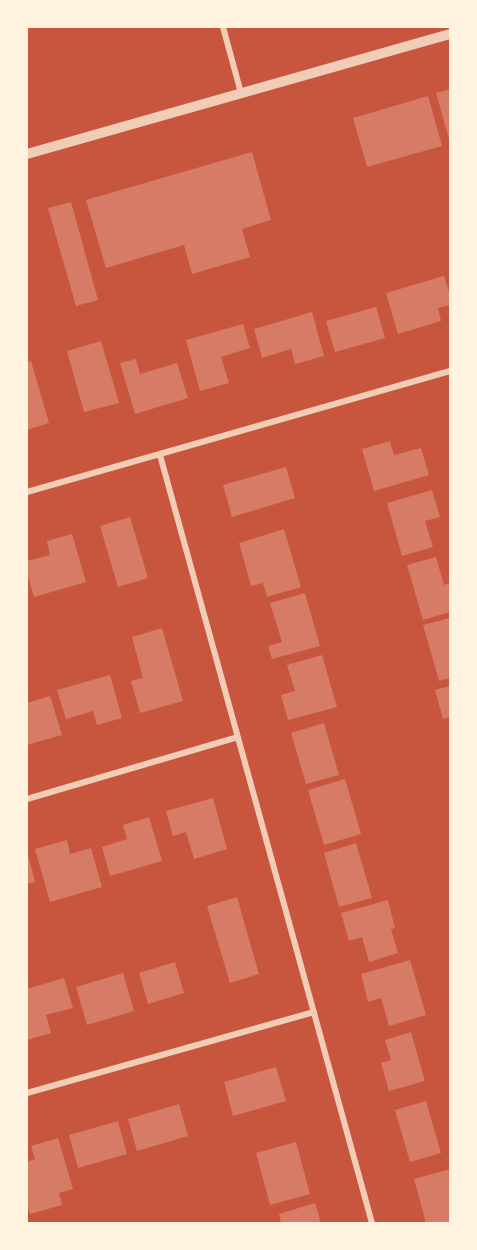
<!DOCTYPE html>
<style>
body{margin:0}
#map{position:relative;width:477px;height:1250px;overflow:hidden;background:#c8553d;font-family:"Zilla Slab",serif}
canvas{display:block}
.frame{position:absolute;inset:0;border:28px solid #fff3e0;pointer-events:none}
</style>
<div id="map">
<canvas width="477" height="1250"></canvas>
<div class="frame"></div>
</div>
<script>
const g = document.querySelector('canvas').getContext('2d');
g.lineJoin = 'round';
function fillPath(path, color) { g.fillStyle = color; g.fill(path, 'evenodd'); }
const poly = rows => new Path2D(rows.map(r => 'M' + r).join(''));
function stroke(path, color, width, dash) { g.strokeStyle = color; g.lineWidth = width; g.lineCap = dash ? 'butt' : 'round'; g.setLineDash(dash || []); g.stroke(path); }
const building = poly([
 [450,89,450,139,449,139,436,93],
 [428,96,442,146,367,167,353,118],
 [252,152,271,220,242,229,250,257,192,274,184,245,106,268,86,200],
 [71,202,98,300,76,306,48,208],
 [444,276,450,295,450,305,438,308,441,321,398,334,386,293],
 [376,307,385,338,335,352,326,321],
 [312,312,324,356,295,364,291,349,262,358,254,329],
 [243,324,250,348,221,357,229,383,200,391,186,340],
 [101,341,119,403,84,412,67,351],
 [136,359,140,374,177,363,188,398,135,414,120,363],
 [31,361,49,423,27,430,27,363],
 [390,441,394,455,421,448,429,475,374,491,362,449],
 [286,467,295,498,232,517,223,485],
 [432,490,440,517,425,521,433,547,402,556,387,503],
 [130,517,148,578,118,587,100,526],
 [284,529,301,587,267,597,263,583,251,586,239,543],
 [72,534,86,582,34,597,27,573,27,561,50,555,47,541],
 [436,557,444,585,450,583,450,612,423,620,407,565],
 [305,593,320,646,272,659,268,646,282,642,270,603],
 [450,618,450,678,439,681,423,625],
 [162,628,183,701,140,713,131,681,143,678,132,637],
 [322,655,337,707,288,720,281,695,295,691,287,665],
 [110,675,122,718,97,725,93,711,66,719,57,690],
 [450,686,450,717,443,719,435,690],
 [50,696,62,735,27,745,27,703],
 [324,723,339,775,306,784,291,733],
 [345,779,361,834,324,845,308,790],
 [213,798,227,849,194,859,186,832,173,836,166,811],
 [149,817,162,861,110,876,102,847,127,839,123,825],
 [67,840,70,854,91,848,102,887,50,902,35,849],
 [356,843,372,898,339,907,324,853],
 [28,855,35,882,27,884,27,856],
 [237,897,259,974,230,983,207,906],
 [388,900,395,928,391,929,398,953,369,962,362,937,349,941,341,913],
 [410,960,426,1015,389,1026,381,998,368,1002,361,974],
 [175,962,184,993,148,1004,139,973],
 [123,973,134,1011,87,1025,76,987],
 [64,978,73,1008,46,1015,51,1033,27,1040,27,989],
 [411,1032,425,1081,389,1091,381,1063,391,1060,385,1040],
 [276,1067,286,1101,233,1116,224,1082],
 [426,1101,441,1153,410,1162,395,1110],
 [179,1104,188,1136,137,1151,128,1119],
 [118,1121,127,1154,78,1168,69,1135],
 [58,1138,73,1189,59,1193,62,1205,30,1214,27,1204,27,1162,35,1159,31,1146],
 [296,1142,310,1194,270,1205,256,1153],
 [450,1169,450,1223,426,1223,414,1179],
 [315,1203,321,1223,281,1223,279,1214]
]);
const minor = poly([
 [223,27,241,93],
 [160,455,372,1223],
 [27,492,450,371],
 [27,799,238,737],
 [27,1093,314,1012]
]);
const tertiary = poly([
 [27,154,450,34]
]);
fillPath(building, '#d67c66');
stroke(minor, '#f1ccb7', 6);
stroke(tertiary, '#f1ccb7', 10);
</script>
